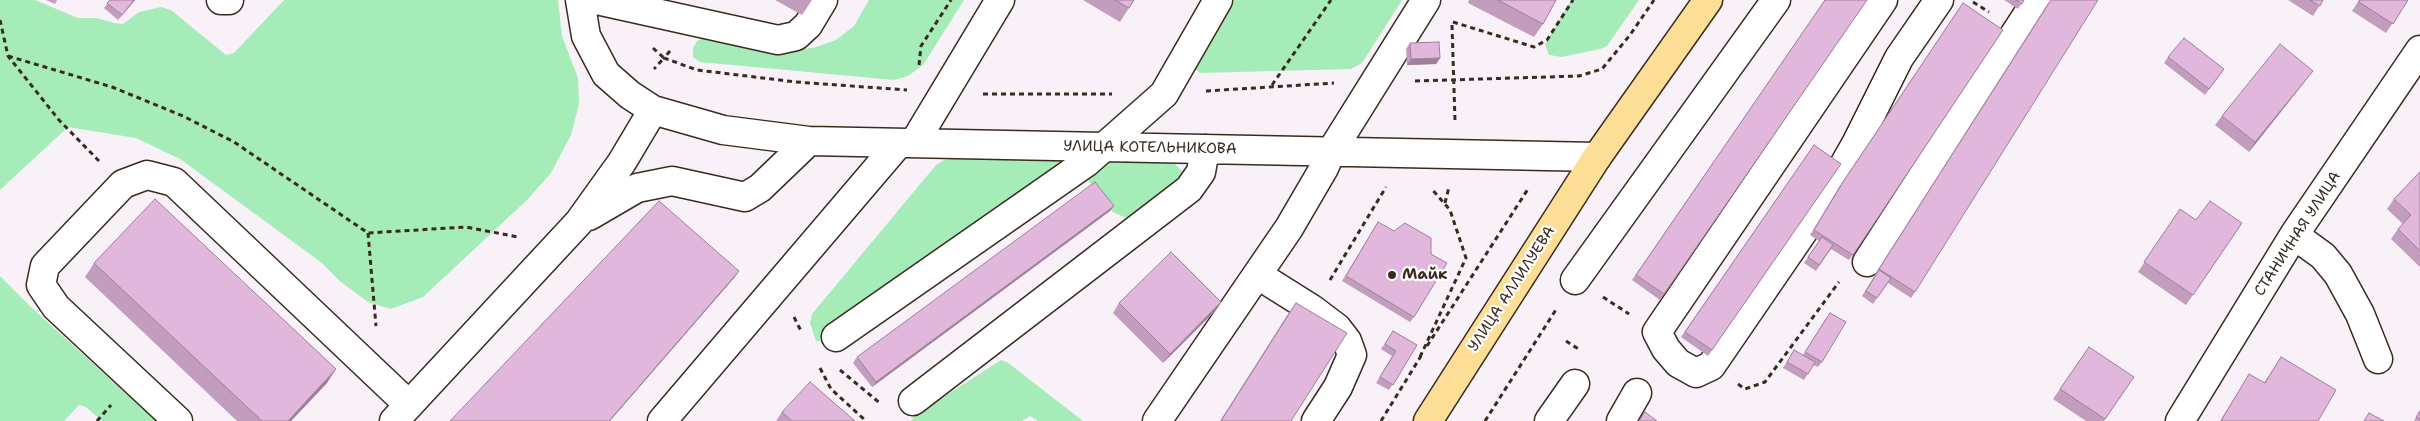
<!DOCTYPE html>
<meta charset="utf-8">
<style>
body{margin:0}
canvas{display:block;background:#f9f1f8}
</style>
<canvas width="2420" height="421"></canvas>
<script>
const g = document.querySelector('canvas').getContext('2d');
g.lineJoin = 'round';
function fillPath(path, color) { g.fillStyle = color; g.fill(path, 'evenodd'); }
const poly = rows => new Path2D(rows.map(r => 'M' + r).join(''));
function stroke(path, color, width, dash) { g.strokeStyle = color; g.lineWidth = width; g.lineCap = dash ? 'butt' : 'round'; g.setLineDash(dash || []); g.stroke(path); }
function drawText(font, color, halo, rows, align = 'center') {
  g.font = font + ' "Shantell Sans",sans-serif'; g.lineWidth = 4.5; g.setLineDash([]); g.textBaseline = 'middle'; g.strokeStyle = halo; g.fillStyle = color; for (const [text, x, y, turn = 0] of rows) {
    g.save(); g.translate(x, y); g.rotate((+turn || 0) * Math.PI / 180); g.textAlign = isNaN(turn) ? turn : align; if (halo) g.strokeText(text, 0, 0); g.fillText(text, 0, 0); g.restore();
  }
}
const green = poly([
 [0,0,35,0,78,18,96,18,115,23,123,24,139,12,161,7,171,10,226,55,234,53,284,0,558,0,562,36,578,78,579,104,571,135,551,173,527,200,423,297,391,309,368,302,341,282,322,263,180,159,136,138,68,127,0,190],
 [869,0,964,0,923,65,908,76,894,80,700,62,693,57,693,48,697,41,707,36,796,49,813,48,836,40,854,26],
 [1235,0,1402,0,1362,63,1351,69,1200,73,1195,69],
 [1571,0,1639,0,1607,46,1600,49,1562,57,1549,55,1545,44],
 [968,156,1062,159,1060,164,1035,187,834,335,823,341,816,341,810,323,812,314,936,165,944,160],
 [1108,159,1171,160,1182,171,1182,185,1137,219,1124,217,1113,212,1088,180,1087,172],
 [0,276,32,308,156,421,102,421,86,407,79,405,64,421,0,421],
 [1001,360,1007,362,1083,421,1038,421,1030,416,1022,421,911,421,914,416]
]);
const path = poly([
 [1973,2,1989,12],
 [0,20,8,56,59,120,99,161],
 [1453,22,1534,47,1547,40,1573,0],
 [1452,25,1455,121],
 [653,48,664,58,654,69],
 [670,51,664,58,697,70,796,82,907,90],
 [8,56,112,87,183,116,234,142,368,233,466,227,518,237],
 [919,65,921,46,951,0],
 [1415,81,1579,76,1602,69,1630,35,1654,0],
 [1272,85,1331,0],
 [1206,91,1334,83],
 [983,94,1112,94],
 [1445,203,1449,187],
 [368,233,376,326],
 [1330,280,1386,187],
 [1603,297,1629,314],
 [794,317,801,331],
 [1566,341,1580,350],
 [1427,346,1528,189],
 [1420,357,1466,258,1450,210,1431,188],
 [820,368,831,389,866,421],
 [840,370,881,404],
 [1738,384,1745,389,1765,382,1839,282],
 [97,421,111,405],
 [1381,421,1421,356],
 [1485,421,1557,308]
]);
const minor = poly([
 [221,0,229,0],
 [580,0,586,36,606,74,630,95,653,110,723,130,809,141,1597,157],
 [597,0,778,40,796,36,808,25,823,0],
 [1883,0,1657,332,1666,349,1678,363,1696,373,1711,366,1822,204,1856,144,1899,58,1939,0],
 [914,143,1000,0],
 [589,216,637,188,672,181,745,197,760,188,809,141],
 [2294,235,2323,256,2338,274,2360,314,2378,359],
 [1867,262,2037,0],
 [1258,275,1312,309,1337,328,1347,341,1352,355,1338,387,1316,421],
 [1575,280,1776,0],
 [836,337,1087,162,1164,94,1218,0],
 [913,401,1189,189,1201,172,1205,149],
 [178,421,56,307,41,285,45,266,123,184,147,175,174,182,409,405],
 [394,421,579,222,622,162,653,110],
 [662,421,899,143],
 [1157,421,1289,228,1324,168,1331,152,1426,0],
 [1549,421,1575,384],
 [1621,421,1637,393],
 [2180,421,2294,235,2420,50]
]);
const major = poly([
 [1428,421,1597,157,1708,0]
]);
const wall = poly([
 [46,0,57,0,55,4],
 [110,0,135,0,118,20,104,8],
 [775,0,812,0,802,15],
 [1083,0,1134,0,1120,22],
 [1469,0,1556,0,1543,24,1534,37,1468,3],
 [1825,0,1867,0,1660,300,1632,280],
 [2004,0,2024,0,2018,9],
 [2050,0,1915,292,1911,298,1888,283,1873,304,1862,296,1875,275,1875,274],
 [2288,0,2323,0,2313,16],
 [2359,0,2408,0,2386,33,2352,11],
 [1963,3,2003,30,1849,260,1831,249,1816,271,1804,263,1819,241,1810,235,1839,187],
 [1410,43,1440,58,1436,64,1407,65,1406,49],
 [2168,57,2224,69,2205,95,2164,63],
 [2313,71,2306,80,2249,152,2215,125,2222,116],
 [1814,145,1841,164,1708,356,1681,337],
 [2420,172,2420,267,2391,239,2398,229,2403,224,2387,209,2394,199],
 [1114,206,1110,211,872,387,853,363,857,357],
 [2180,209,2196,220,2242,223,2186,305,2138,272],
 [1378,222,1414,317,1410,322,1342,281],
 [94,263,327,383,291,421,237,421,85,277],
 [1221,302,1214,312,1163,363,1113,313,1119,303],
 [1296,303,1291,421,1220,421,1286,317],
 [1826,318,1822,362,1818,367,1813,365,1804,380,1783,368,1794,350,1803,355],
 [1393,331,1417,345,1389,390,1376,383,1392,356,1381,349],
 [2089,347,2134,377,2104,421,2086,421,2053,399],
 [2281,357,2318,421,2220,421,2249,374,2264,383],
 [2420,410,2420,421,2414,421],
 [782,412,855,421,776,421]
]);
const shadedWall = poly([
 [134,0,135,0,118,20],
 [1440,58,1436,64,1407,65,1411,59],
 [2313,71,2306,80,2249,152,2255,142],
 [1114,206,1110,211,872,387,876,382],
 [739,271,735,277,610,421,609,421],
 [1221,302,1214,312,1163,363,1170,354],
 [336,369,327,383,291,421,288,421]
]);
const building = poly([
 [110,0,134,0,122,15,107,3,110,0],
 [1115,0,1134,0,1129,8,1115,0],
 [1498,0,1556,0,1543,24,1498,0],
 [1825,0,1867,0,1664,294,1636,275,1825,0],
 [2016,0,2024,0,2022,4,2016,0],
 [2051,0,2098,0,1915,292,1879,269,2051,0],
 [2310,0,2323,0,2320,6,2310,0],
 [2360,0,2408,0,2393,24,2359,2,2360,0],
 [1963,3,2003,30,1853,255,1814,230,1843,182,1963,3],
 [2184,38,2224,69,2209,89,2168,57,2184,38],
 [1439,42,1440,58,1411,59,1410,43,1439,42],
 [2280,44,2313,71,2255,142,2222,116,2280,44],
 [1814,145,1841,164,1712,350,1685,332,1814,145],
 [2420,172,2420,251,2398,229,2411,215,2394,199,2420,172],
 [1095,182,1114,206,876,382,857,357,1095,182],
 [155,199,336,369,288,421,262,421,94,263,155,199],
 [659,201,739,271,609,421,450,421,659,201],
 [2210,201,2242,223,2193,295,2144,262,2180,209,2196,220,2210,201],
 [1378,222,1394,231,1405,223,1431,238,1431,254,1447,263,1414,317,1346,276,1378,222],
 [1822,237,1833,245,1819,265,1808,257,1822,237],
 [1171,252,1221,302,1170,354,1119,303,1171,252],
 [1879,270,1891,278,1877,298,1866,291,1879,270],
 [1296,303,1347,333,1291,421,1221,421,1296,303],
 [1830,313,1846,322,1822,362,1805,352,1830,313],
 [1393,331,1417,345,1393,385,1380,377,1396,351,1385,344,1393,331],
 [2089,347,2134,377,2105,419,2060,389,2089,347],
 [1794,350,1815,362,1808,374,1787,362,1794,350],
 [2281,357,2336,390,2318,421,2221,421,2249,374,2265,383,2281,357],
 [810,382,855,421,792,421,782,412,810,382],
 [2420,411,2420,419,2416,417,2420,411],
 [1645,412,1657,421,1639,421,1645,412],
 [2369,413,2384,421,2364,421,2369,413]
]);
const markers = [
 [1392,275,5,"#3b2a1e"]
];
const streetNames = [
 ["УЛИЦА КОТЕЛЬНИКОВА",1150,148,1],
 ["СТАНИЧНАЯ УЛИЦА",2298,234,-57],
 ["УЛИЦА АЛЛИЛУЕВА",1512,289,-57]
];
const poiNames = [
 ["Майк",1402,275]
];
fillPath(green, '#a5ecb9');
stroke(minor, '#3b2a1e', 31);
stroke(major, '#3b2a1e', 31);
stroke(path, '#3b2a1e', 3, [5, 4]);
stroke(minor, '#fff', 28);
stroke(major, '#fdde96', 28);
fillPath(wall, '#c29dbd');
fillPath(shadedWall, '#9e809a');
fillPath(building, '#e2b7dc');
stroke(building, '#9e809a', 1);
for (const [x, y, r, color] of markers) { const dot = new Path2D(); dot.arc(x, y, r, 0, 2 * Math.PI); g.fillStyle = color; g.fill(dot); stroke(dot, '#fff', 2); }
drawText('15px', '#3b2a1e', '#fff', streetNames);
drawText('bold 15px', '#3b2a1e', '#fff', poiNames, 'left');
</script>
